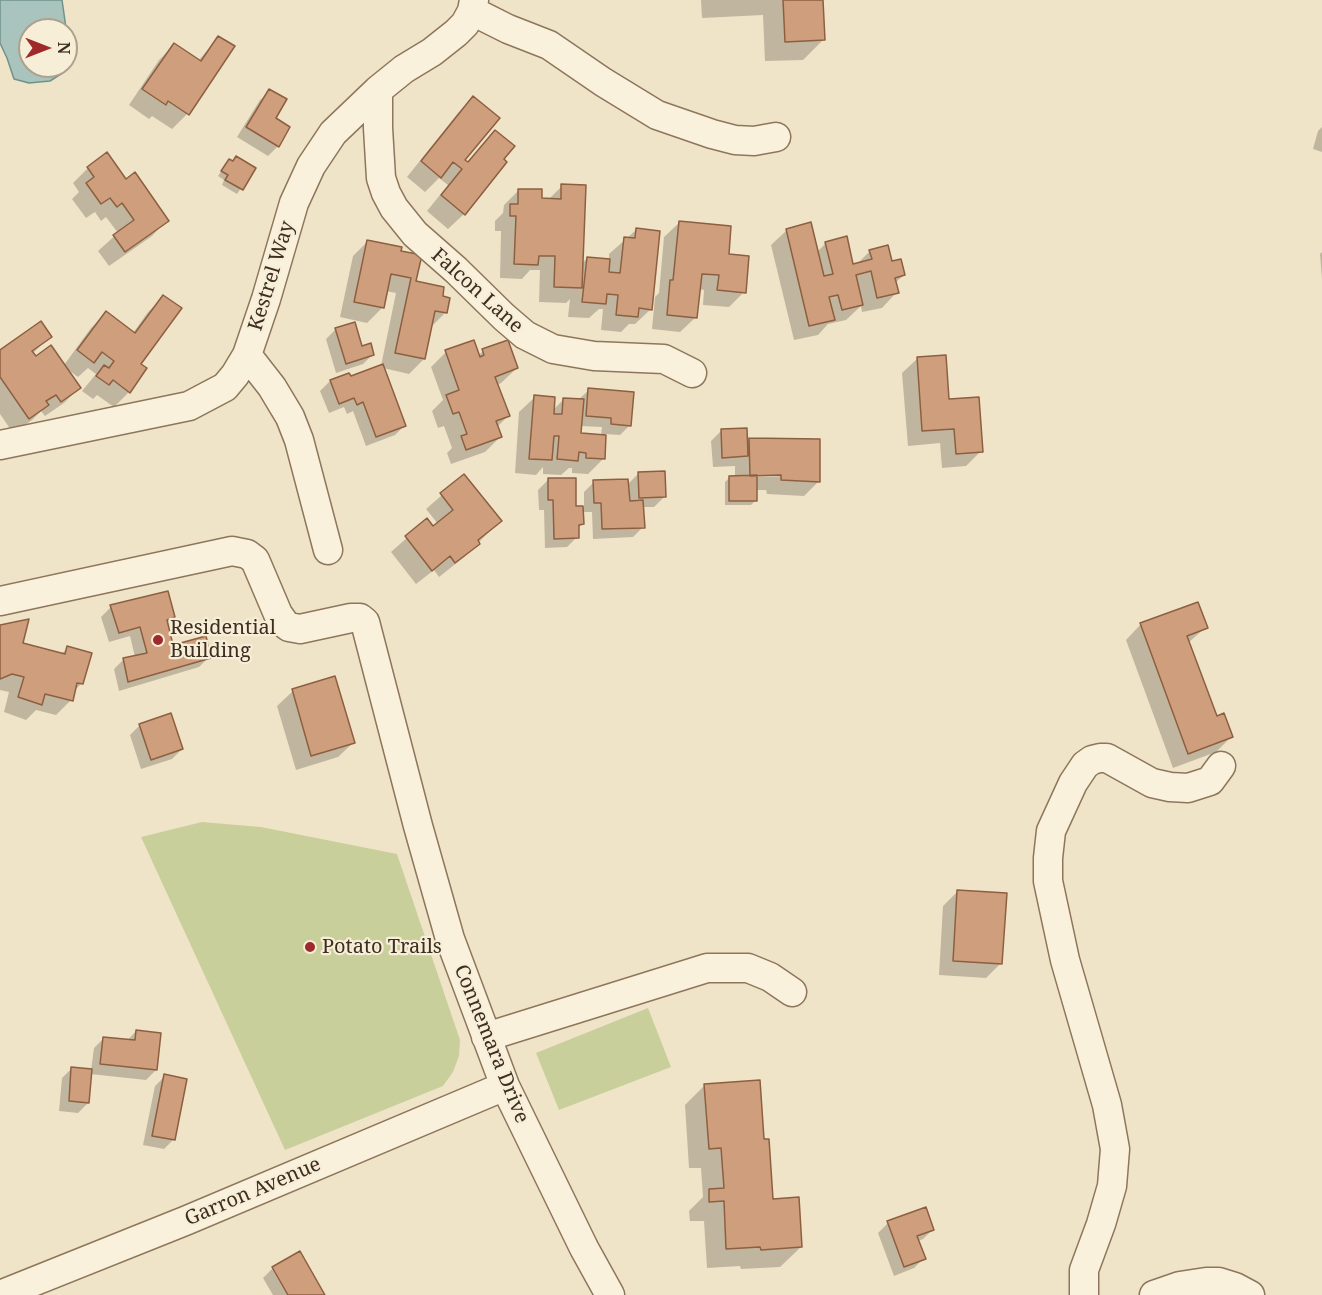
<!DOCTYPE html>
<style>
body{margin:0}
#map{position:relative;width:1322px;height:1295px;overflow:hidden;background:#f0e4c8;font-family:"Noto Serif",serif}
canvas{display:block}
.north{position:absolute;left:18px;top:18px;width:60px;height:60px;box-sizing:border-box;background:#f7eed8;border:2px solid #ada18e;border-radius:50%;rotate:90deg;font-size:16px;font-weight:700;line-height:24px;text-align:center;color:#3d2e20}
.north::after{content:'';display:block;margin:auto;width:21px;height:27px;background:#9e2a2b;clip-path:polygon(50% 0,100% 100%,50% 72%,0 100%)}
</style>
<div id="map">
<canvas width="1322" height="1295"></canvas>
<div class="north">N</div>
</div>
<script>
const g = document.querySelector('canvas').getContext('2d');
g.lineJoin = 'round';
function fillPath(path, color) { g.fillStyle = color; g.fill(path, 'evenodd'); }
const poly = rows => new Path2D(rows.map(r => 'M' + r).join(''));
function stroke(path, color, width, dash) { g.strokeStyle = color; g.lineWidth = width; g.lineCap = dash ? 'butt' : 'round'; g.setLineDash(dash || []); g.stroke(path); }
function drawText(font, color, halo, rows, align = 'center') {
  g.font = font + ' "Noto Serif",serif'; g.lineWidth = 4.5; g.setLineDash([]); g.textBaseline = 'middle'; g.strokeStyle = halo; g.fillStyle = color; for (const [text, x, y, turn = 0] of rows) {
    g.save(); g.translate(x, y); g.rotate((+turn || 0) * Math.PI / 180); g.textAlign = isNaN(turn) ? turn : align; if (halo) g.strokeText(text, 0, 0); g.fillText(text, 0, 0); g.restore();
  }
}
const green = poly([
 [202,822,261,827,397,854,460,1040,459,1056,453,1072,443,1086,285,1150,141,837],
 [648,1008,671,1067,559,1110,536,1053]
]);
const water = poly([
 [0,0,62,0,66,28,69,54,66,63,66,30,30,30,30,66,65,66,64,72,50,81,29,83,14,79,7,58,0,43,0,0]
]);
const shadow = poly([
 [701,0,822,0,823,40,803,60,765,61,763,15,702,18],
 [218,38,233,47,187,114,172,129,152,116,149,119,129,105,159,60,174,45,198,61],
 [270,91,278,146,268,156,237,137,260,100],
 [473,98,463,160,466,163,495,132,464,214,448,229,427,211,448,185,439,178,425,192,407,177,458,113],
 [1322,127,1322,152,1313,149,1318,131],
 [107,154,126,181,167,220,152,236,109,266,98,251,118,233,106,217,101,221,95,212,86,218,72,199,79,192,73,183,88,168],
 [229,160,254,169,237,194,222,185,224,180,218,176],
 [562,186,582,264,587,258,609,260,609,254,636,230,651,309,635,324,629,324,621,332,601,330,603,309,599,309,589,318,568,317,570,299,566,303,539,302,540,270,530,270,522,279,500,278,501,231,495,231,495,221,503,213,504,205,519,190,540,200,548,200],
 [680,222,727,255,744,292,729,307,703,305,704,290,698,289,696,317,680,332,652,329,655,297,659,293,664,237],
 [787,230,817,252,826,243,852,266,857,264,870,251,904,275,895,283,897,292,882,308,862,312,861,306,846,320,828,324,818,335,794,340,771,245],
 [368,241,399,252,415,282,441,297,445,313,430,328,424,359,409,374,383,368,405,425,395,435,366,446,353,411,347,414,344,407,329,413,320,391,330,381,349,374,350,378,381,366,396,293,386,291,383,307,367,323,340,317,353,256],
 [1322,252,1322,279,1320,254],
 [163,297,129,392,114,407,97,395,93,399,82,391,96,374,88,368,78,377,67,369,79,388,64,403,45,416,41,411,32,420,13,433,0,414,0,420,0,351,50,337,32,354,35,358,64,365,91,328,106,313,133,333,148,312],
 [336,329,361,348,373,354,363,364,336,373,326,339],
 [483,351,517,368,501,383,497,385,508,416,497,427,500,437,485,452,451,464,447,453,452,448,444,426,438,428,432,411,443,400,431,367,446,352,478,356],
 [918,358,981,451,966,466,942,468,940,443,908,446,902,373],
 [589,390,630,425,620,435,605,434,603,459,588,474,572,473,572,468,569,468,561,475,543,474,543,467,536,475,515,473,519,412,535,397,552,411,564,399,578,400],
 [580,426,602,427,601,436,580,435],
 [721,431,746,443,750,440,819,481,804,496,767,494,766,490,756,490,756,500,751,505,725,505,725,482,730,477,735,477,735,466,713,467,711,441],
 [788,473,788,476,755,477,755,474],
 [639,473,664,497,654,507,642,507,643,527,633,537,593,539,592,512,582,512,582,524,577,529,577,537,567,547,545,548,544,510,539,510,538,490,548,480,575,508,584,508,584,492,594,482,627,485],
 [464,476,500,521,463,558,439,577,434,570,416,584,391,552,427,520,433,528,438,524,426,509],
 [111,607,174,617,166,624,172,646,209,657,199,667,119,691,114,669,124,659,135,657,130,636,109,642,101,617],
 [1141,624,1206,627,1188,643,1216,718,1231,737,1216,752,1173,768,1126,640],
 [0,626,21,644,61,654,68,648,82,683,74,691,71,700,56,715,36,710,26,720,4,712,9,692,0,690],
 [293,691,354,742,338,757,296,770,277,706],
 [140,725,182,749,172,759,141,769,130,735],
 [958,891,1001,963,986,978,939,975,943,906],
 [136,1031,156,1070,146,1080,90,1074,88,1103,78,1113,59,1111,62,1078,72,1068,91,1070,94,1048,104,1038,127,1041],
 [165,1076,174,1139,164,1149,143,1145,155,1086],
 [705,1085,771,1201,801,1247,780,1267,741,1269,740,1266,707,1268,704,1221,690,1221,689,1211,703,1197,701,1168,689,1168,685,1105],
 [888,1223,933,1229,923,1239,918,1241,924,1258,914,1268,894,1276,878,1233],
 [273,1268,323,1295,273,1295,263,1278]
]);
const building = poly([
 [783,0,823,0,825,40,785,42,783,0],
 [218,36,235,46,189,115,168,101,166,105,142,89,174,43,201,61,218,36],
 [269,89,287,99,276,118,290,127,279,147,246,127,269,89],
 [473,96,500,118,465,160,468,162,495,130,515,146,504,159,507,162,465,215,441,195,462,169,453,162,441,178,421,161,473,96],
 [107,152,126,179,135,172,169,221,125,252,113,235,134,220,122,203,117,207,110,198,101,204,86,183,94,177,87,167,107,152],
 [236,156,256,168,243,190,225,180,228,175,221,171,229,159,233,161,236,156],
 [561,184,586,185,582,288,554,287,555,256,539,256,538,265,514,264,516,216,510,216,510,204,518,204,518,189,542,189,542,198,561,199,561,184],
 [679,221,731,226,729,254,749,256,746,293,717,290,719,275,702,274,697,318,667,315,670,280,673,280,679,221],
 [811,222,824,276,833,274,825,242,847,236,853,264,872,259,869,250,888,245,892,261,901,259,905,275,895,278,899,293,877,298,871,271,856,275,863,305,842,310,838,295,829,297,835,320,809,326,786,229,811,222],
 [636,228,660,231,652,310,639,308,638,317,616,315,618,295,607,294,606,304,582,302,587,257,610,259,609,272,620,273,624,237,635,238,636,228],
 [367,240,402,247,401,251,422,255,416,281,444,287,443,296,450,298,447,313,435,311,425,359,395,353,411,278,391,274,384,308,354,302,367,240],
 [163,295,182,308,141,364,147,368,130,393,113,380,109,385,96,376,104,365,109,368,114,361,102,352,94,363,77,350,106,311,135,333,163,295],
 [41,321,52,337,32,351,36,356,51,345,81,388,61,402,56,395,46,401,49,405,29,419,0,377,0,350,41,321],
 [355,322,362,346,371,343,374,355,346,364,335,328,355,322],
 [474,340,480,357,484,355,482,349,508,340,518,368,495,377,510,416,496,421,502,437,466,450,461,436,467,434,459,412,453,414,446,395,459,390,445,350,474,340],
 [946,355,949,399,979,397,983,452,956,454,954,429,922,431,917,357,946,355],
 [383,364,406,426,376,437,363,402,357,405,354,398,339,404,330,380,349,373,351,376,383,364],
 [588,388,634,392,631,426,611,424,611,418,586,416,588,388],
 [534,395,555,397,554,414,562,414,563,398,584,399,581,433,606,435,605,459,586,458,586,453,579,452,578,461,557,459,559,436,554,436,552,460,529,459,534,395],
 [747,428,748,456,722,458,721,429,747,428],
 [749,438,820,439,820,482,781,480,781,475,750,476,749,438],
 [665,471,666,497,639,498,638,472,665,471],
 [464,474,502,521,478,540,480,544,455,563,450,556,432,571,405,536,427,518,433,526,453,510,440,493,464,474],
 [757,475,757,501,729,501,729,476,757,475],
 [548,478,576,478,576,506,583,506,584,524,579,525,579,538,554,539,553,500,548,500,548,478],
 [628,479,630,501,643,500,645,528,602,529,601,503,594,503,593,480,628,479],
 [168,591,175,617,167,620,173,645,206,636,211,658,128,682,123,658,147,653,140,627,119,633,110,605,168,591],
 [1198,602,1208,628,1187,636,1217,716,1224,713,1233,737,1188,754,1140,623,1198,602],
 [29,619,23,643,65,654,67,646,92,653,83,684,77,683,73,701,45,694,42,705,18,697,24,677,12,674,0,679,0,625,29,619],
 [335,676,355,743,311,756,292,689,335,676],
 [171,713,183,749,151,760,139,724,171,713],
 [957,890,1007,893,1002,964,953,961,957,890],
 [136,1030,161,1033,157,1070,100,1064,103,1037,135,1040,136,1030],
 [71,1067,92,1069,89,1103,69,1101,71,1067],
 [164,1074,187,1079,175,1140,152,1136,164,1074],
 [760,1080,764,1139,769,1139,773,1199,799,1197,802,1247,761,1250,760,1247,726,1249,724,1201,709,1202,709,1189,724,1188,721,1148,709,1149,704,1084,760,1080],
 [926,1207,934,1230,917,1236,926,1259,904,1267,887,1221,926,1207],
 [300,1251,325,1295,288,1295,272,1267,300,1251]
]);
const minor = poly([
 [472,11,508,29,549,45,603,82,657,115,712,134,735,140,754,141,776,137],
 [378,90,378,128,381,178,386,193,394,208,415,234,456,270,504,317,525,335,553,349,594,356,664,359,692,373],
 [247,355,272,387,290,417,299,440,328,550],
 [0,445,189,406,225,387,235,375,247,355,266,299,294,203,311,166,333,133,378,90,404,69,432,52,456,33,465,24,472,11,474,0],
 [0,601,232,551,247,554,255,560,278,614,285,624,289,627,300,629,351,618,360,618,365,622,418,826,450,939,505,1086,584,1248,610,1295],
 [486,1037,707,968,748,968,770,977,792,992],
 [0,1295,185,1221,505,1086],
 [1084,1295,1084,1270,1101,1224,1112,1186,1115,1149,1107,1105,1065,960,1048,881,1048,858,1051,831,1073,783,1085,765,1092,760,1100,758,1107,758,1152,783,1170,787,1188,788,1210,781,1221,766],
 [1154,1295,1180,1286,1206,1282,1219,1282,1235,1287,1250,1295]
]);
const markers = [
 [158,640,6,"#9e2a2b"],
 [310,947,6,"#9e2a2b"]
];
const streetNames = [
 ["Kestrel Way",272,276,-73],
 ["Falcon Lane",477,291,42],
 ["Connemara Drive",491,1044,68],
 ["Garron Avenue",253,1192,-23]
];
const poiNames = [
 ["Residential",170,628],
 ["Building",170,651],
 ["Potato Trails",322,947]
];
fillPath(green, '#c9cf9b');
fillPath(water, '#a9c4bc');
stroke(water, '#6f938a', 1.5);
fillPath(shadow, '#0003');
fillPath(building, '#cf9f7d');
stroke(building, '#8d5f41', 1.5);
stroke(minor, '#8d765c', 31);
stroke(minor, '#faf1dc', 28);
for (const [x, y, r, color] of markers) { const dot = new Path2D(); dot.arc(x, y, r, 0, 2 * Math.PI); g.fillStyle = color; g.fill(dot); stroke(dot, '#f7eed8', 2); }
drawText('20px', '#3d2e20', '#f7eed8', streetNames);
drawText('20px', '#3d2e20', '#f7eed8', poiNames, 'left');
</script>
